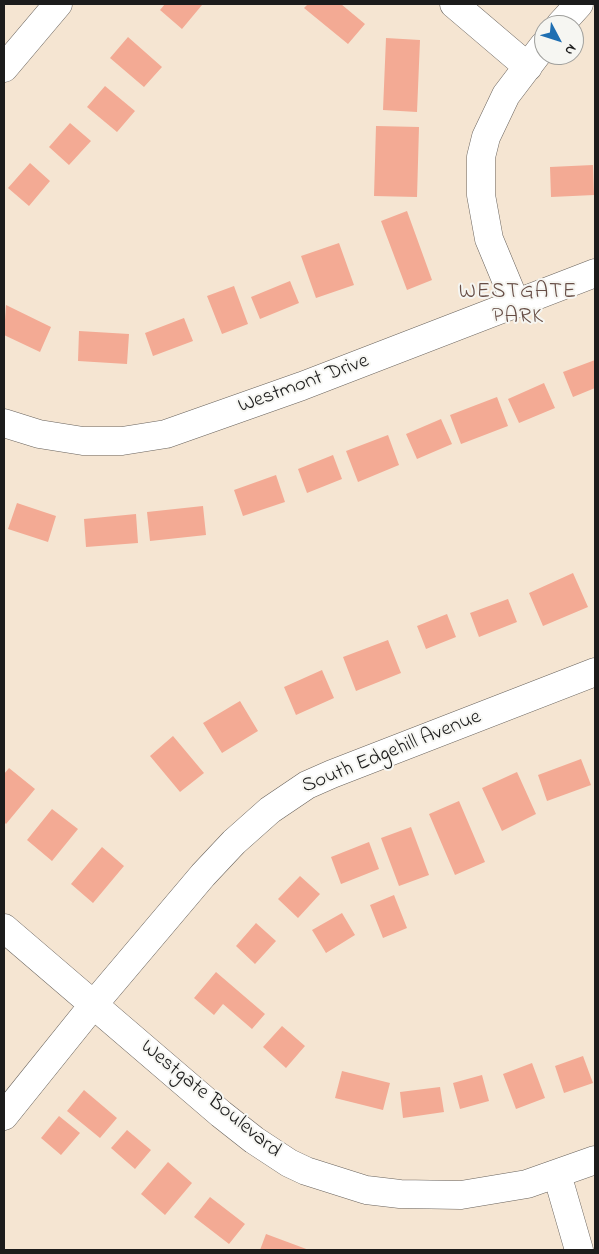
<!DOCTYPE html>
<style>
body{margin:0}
#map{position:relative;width:599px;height:1254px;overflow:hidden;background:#f5e5d2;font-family:"Indie Flower",sans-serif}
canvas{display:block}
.frame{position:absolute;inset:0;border:5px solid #1c1c1c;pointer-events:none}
.north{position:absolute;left:534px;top:15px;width:50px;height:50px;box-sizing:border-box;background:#f6f6f2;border:1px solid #9f9f9c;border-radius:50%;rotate:130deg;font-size:14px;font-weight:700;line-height:20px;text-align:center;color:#1c1c1c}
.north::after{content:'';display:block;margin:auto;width:18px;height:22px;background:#1f6fb2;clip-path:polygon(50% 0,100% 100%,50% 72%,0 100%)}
</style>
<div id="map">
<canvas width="599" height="1254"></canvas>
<div class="frame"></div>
<div class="north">N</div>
</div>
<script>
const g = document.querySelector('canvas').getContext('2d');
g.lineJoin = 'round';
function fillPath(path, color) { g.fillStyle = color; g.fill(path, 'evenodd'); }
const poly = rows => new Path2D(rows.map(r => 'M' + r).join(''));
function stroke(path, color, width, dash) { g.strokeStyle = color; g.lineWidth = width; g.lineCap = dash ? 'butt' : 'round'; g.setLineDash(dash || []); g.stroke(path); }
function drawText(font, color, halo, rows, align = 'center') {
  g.font = font + ' "Indie Flower",sans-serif'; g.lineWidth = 4; g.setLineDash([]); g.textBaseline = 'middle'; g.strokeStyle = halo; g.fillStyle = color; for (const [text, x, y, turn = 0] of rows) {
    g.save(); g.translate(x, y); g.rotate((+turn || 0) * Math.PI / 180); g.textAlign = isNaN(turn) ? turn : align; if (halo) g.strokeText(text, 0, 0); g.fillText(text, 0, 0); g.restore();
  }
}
const building = poly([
 [165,4,201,4,202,5,182,29,160,10],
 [308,4,341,4,365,24,348,44,304,8],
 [128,37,162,67,144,87,110,58],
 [386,38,420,40,417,112,383,110],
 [105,86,135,111,117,132,87,107],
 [70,123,91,141,69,165,49,147],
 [376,126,419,127,417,197,374,196],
 [30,163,50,181,29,206,8,188],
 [593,165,594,195,551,197,550,167],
 [407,211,432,280,407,290,381,221],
 [339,243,354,285,316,298,301,256],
 [290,281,299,303,260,319,251,297],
 [234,286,248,324,222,334,207,296],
 [6,305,51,327,40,352,4,335],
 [184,318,193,341,153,356,145,333],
 [79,331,129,334,127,364,78,361],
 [595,360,595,388,573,397,563,372],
 [544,383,555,408,519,423,508,399],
 [497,397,508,426,461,444,450,415],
 [441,419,452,444,417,459,406,434],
 [388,435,399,465,358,482,346,451],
 [333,455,342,479,307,493,298,469],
 [276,475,285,502,243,516,234,490],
 [17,503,56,516,48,542,8,529],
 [203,506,206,535,150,541,147,512],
 [136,514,138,543,86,547,84,519],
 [573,573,588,607,543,626,529,593],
 [508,599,517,622,479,637,470,613],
 [447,614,456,637,426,649,417,626],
 [388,640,401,673,356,691,343,657],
 [322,670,334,698,296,715,284,687],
 [240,701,258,731,222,753,203,723],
 [173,736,204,773,180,792,150,756],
 [581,759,591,785,547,801,538,775],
 [9,768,35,789,6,824,4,822,4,774],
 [517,772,536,814,502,831,482,788],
 [459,801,485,862,455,875,429,814],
 [52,809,78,829,52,861,27,840],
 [411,827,429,875,399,886,381,838],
 [369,842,379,869,341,884,331,857],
 [102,847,124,866,93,903,71,884],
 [300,876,320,894,298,918,278,899],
 [394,895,407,928,383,938,370,905],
 [342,913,355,935,326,953,312,930],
 [256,923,276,941,255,964,236,946],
 [216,972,265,1014,252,1029,223,1004,214,1015,194,998],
 [282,1026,305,1046,286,1068,263,1047],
 [583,1056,593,1083,564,1093,555,1066],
 [532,1063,545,1098,516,1109,503,1074],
 [342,1071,390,1083,383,1110,335,1098],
 [482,1075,489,1101,460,1109,453,1083],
 [440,1087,444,1112,403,1118,400,1092],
 [84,1090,117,1118,100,1138,67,1111],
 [59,1116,80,1133,61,1155,41,1138],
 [127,1130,151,1150,135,1169,111,1148],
 [168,1162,192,1183,165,1215,141,1194],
 [210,1197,245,1224,229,1244,194,1217],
 [266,1234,309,1250,260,1250]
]);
const minor = poly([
 [454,4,528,67],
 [560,25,579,4],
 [4,68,58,4],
 [516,304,489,239,481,195,481,157,486,137,506,95,544,45],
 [4,423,39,434,83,441,122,441,166,434,302,386,595,273],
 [4,928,221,1114,254,1140,289,1163,306,1171,366,1190,400,1194,461,1195,527,1184,595,1160],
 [4,1116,94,1004,203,875,234,842,270,810,307,785,332,774,595,672],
 [557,1174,579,1250]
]);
const streetNames = [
 ["Westmont Drive",304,385,-20],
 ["South Edgehill Avenue",392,753,-22],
 ["Westgate Boulevard",210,1100,39]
];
const neighbourhoodNames = [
 ["WESTGATE",518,293],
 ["PARK",518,318]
];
fillPath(building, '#f3aa94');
stroke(minor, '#68625c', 29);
stroke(minor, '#fff', 28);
drawText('21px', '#1c1c1c', '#f6f6f2', streetNames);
g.letterSpacing = '1px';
drawText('22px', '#674e46', '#f6f6f2', neighbourhoodNames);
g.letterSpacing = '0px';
</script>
